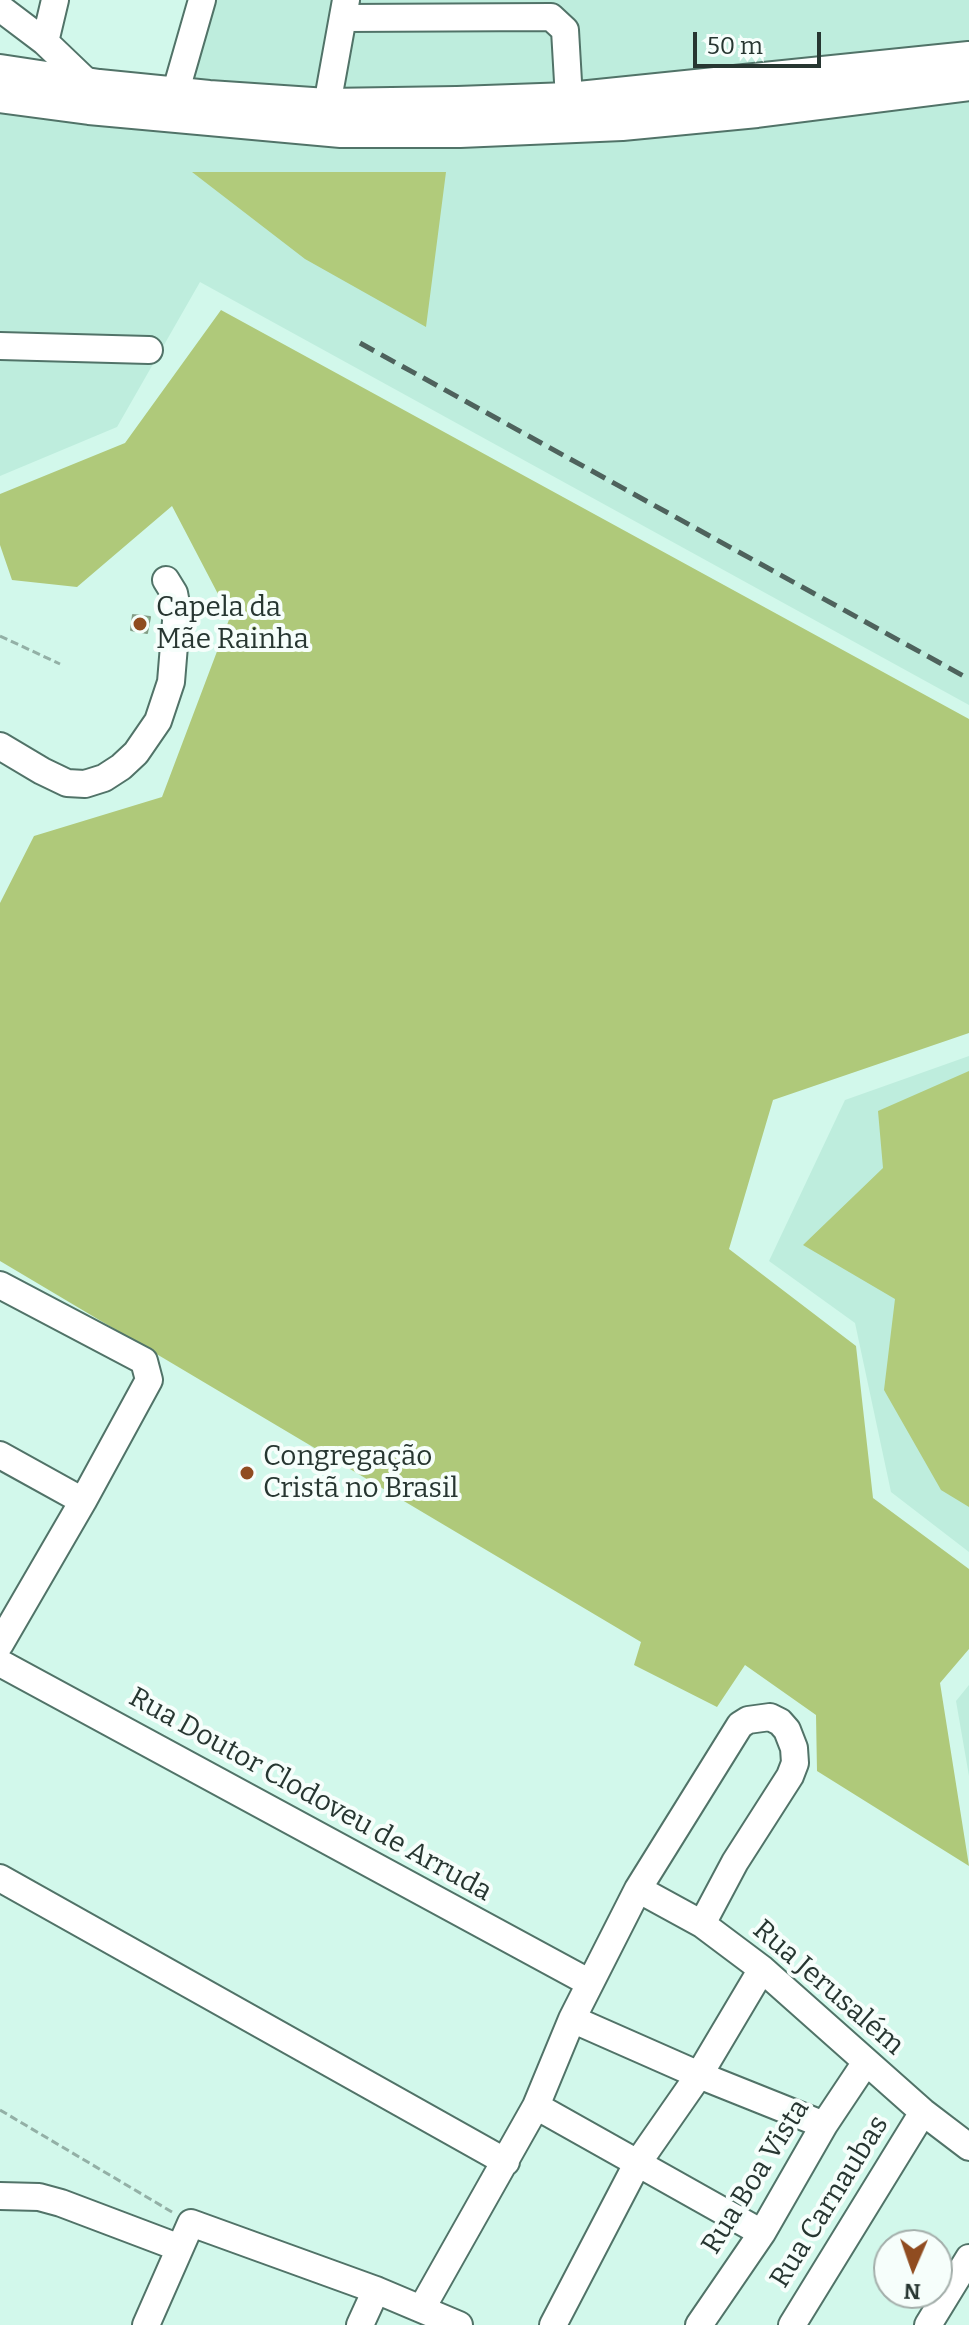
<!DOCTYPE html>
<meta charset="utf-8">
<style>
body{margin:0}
#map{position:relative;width:969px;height:2325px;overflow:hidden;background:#d2f8eb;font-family:Bitter,serif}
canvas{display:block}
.north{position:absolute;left:873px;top:2229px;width:80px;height:80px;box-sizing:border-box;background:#f6fefb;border:2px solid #a3aeaa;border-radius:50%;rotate:182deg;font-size:22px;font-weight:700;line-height:32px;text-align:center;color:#273631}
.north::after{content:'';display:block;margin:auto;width:28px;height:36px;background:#904c20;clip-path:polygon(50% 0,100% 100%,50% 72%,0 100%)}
.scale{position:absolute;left:693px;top:32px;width:128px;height:36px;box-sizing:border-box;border:4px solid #273631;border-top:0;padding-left:10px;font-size:24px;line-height:28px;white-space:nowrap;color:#273631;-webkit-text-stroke:6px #f6fefb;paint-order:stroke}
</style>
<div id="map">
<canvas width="969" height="2325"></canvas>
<div class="north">N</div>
<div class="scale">50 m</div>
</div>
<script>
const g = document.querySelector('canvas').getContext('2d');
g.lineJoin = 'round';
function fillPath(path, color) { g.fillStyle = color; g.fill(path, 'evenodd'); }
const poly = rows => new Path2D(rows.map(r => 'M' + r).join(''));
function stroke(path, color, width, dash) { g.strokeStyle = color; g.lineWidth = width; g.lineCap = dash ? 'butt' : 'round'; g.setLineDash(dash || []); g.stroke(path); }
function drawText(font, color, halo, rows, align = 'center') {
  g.font = font + ' Bitter,serif'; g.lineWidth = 8; g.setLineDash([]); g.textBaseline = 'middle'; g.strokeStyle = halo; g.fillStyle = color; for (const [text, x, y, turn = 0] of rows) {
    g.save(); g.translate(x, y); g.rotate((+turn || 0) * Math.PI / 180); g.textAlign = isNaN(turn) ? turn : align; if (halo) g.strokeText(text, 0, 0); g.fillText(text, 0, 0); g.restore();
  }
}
const built = poly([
 [210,0,969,0,969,705,200,282,117,427,0,476,0,85,188,81],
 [969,1056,969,1552,891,1492,855,1323,769,1261,845,1100],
 [969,1685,969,1776,956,1701]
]);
const green = poly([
 [221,310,969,719,969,1033,773,1100,729,1249,856,1346,873,1498,969,1569,969,1649,940,1683,969,1866,817,1771,816,1715,745,1665,717,1707,634,1665,641,1642,0,1261,0,903,34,836,162,797,230,617,172,506,77,587,12,580,0,545,0,494,125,443]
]);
const forest = poly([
 [192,172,446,172,426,327,305,259],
 [969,1071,969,1507,941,1490,884,1390,895,1299,803,1245,883,1168,878,1111]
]);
const building = poly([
 [133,615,150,617,147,633,131,630,133,615]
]);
const path = poly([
 [0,636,60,664],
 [0,2110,172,2212]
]);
const minor = poly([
 [0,8,45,42,92,87],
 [344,18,551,17,565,30,569,99],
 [45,42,55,0],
 [175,94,202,0],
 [327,105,346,0],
 [0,346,149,350],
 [0,746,42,771,67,783,85,784,104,778,121,767,136,753,158,721,171,682,177,609,174,593,166,580],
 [0,1285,144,1361,149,1380,83,1501,0,1644],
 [0,1455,83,1501],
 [0,1663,590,1983],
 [0,1878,506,2162],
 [638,1889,702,1924,762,1969,923,2112,969,2147],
 [572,2019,699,2075,824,2125],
 [536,2106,762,2233],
 [0,2196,39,2197,61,2203,180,2248],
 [422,2308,536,2106,572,2019,638,1889,740,1725,748,1720,770,1717,780,1722,787,1730,794,1748,795,1763,790,1776,735,1862,702,1924],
 [146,2325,191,2223,376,2290,459,2325],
 [360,2325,376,2290],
 [553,2325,637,2164,699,2075,762,1969],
 [699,2325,762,2233,824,2125,866,2062],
 [792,2325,923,2112],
 [928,2325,969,2258]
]);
const major = poly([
 [0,71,99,86,209,97,327,105,457,103,569,99,969,58],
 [0,96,89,108,341,131,460,131,622,124,757,111,969,84]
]);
const rail = poly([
 [360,343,969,679]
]);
const markers = [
 [140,624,8,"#904c20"],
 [247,1473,8,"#904c20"]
];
const poiNames = [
 ["Capela da",156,608],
 ["Mãe Rainha",156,640],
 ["Congregação",263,1457],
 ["Cristã no Brasil",263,1489]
];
const streetNames = [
 ["Rua Doutor Clodoveu de Arruda",310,1795,29],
 ["Rua Jerusalém",828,1988,41],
 ["Rua Boa Vista",756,2177,-58],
 ["Rua Carnaubas",830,2202,-58]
];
fillPath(built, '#beeddd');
fillPath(green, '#afc97a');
fillPath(forest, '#b1cb7b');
fillPath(building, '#93d89c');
stroke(building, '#839c86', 2);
stroke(minor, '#517368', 30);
stroke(major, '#517368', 36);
stroke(path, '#93b0a6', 3, [8, 4]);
stroke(minor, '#fff', 26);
stroke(major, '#fff', 32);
stroke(rail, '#4e625c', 5, [16, 8]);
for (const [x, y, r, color] of markers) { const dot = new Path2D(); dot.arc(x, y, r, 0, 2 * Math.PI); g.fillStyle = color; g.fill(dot); stroke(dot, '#f6fefb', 3); }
drawText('28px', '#273631', '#f6fefb', poiNames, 'left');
drawText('28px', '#273631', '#f6fefb', streetNames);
</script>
